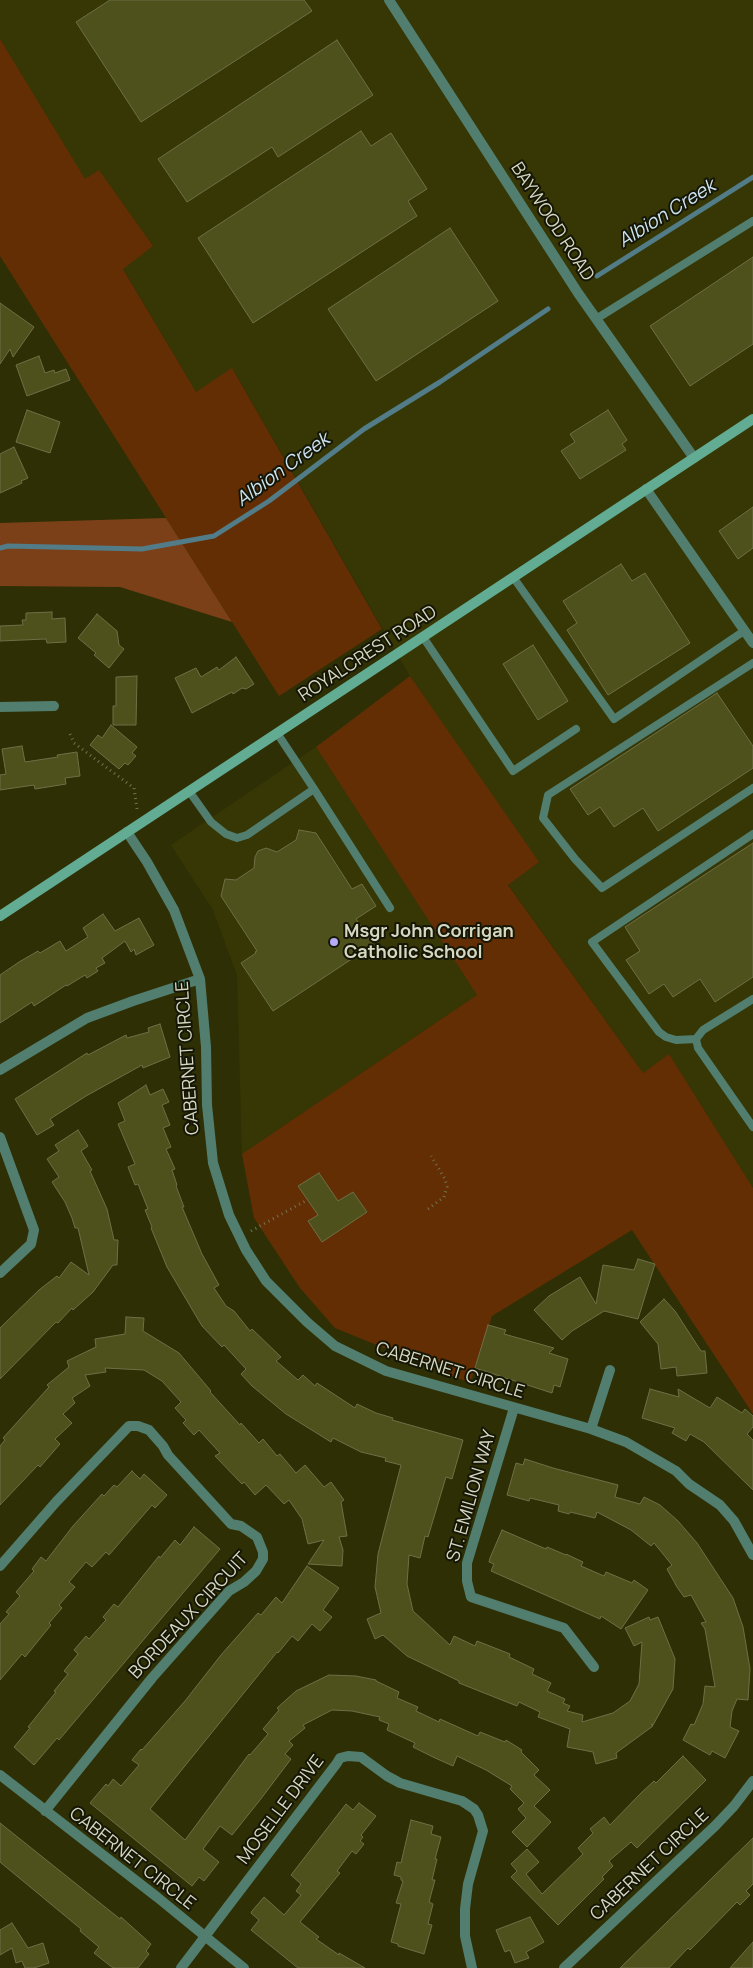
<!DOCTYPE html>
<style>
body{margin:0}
canvas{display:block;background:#2e2f04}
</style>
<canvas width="753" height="1968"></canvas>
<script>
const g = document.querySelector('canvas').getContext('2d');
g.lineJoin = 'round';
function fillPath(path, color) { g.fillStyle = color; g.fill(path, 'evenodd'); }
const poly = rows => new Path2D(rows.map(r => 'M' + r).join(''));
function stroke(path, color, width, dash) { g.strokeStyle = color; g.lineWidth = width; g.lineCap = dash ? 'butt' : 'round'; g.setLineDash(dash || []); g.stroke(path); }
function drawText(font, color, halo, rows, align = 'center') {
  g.font = font + ' Manrope,sans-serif'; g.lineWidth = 4; g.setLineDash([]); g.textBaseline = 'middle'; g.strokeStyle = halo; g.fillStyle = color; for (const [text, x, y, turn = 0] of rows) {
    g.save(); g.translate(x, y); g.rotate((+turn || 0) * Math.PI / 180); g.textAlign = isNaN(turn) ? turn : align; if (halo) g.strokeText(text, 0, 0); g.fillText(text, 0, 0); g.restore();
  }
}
const built = poly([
 [0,0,753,0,753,1188,669,1054,643,1073,508,884,538,862,410,676,233,369,196,392,123,268,153,246,99,170,85,180,0,39],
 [316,747,477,995,242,1154,237,975,213,910,171,845]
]);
const green = poly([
 [0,39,85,179,99,170,153,246,123,269,196,392,232,368,382,629,279,696,0,256],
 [410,676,539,862,508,885,643,1073,669,1054,753,1188,753,1414,632,1230,492,1316,470,1383,335,1328,300,1288,254,1218,242,1154,477,995,316,747]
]);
const forest = poly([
 [166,518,232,622,120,587,0,586,0,523]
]);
const stream = poly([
 [597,276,753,177],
 [0,548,8,546,142,549,214,536,269,501,364,429,440,382,548,309]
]);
const building = poly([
 [110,0,304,0,312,11,141,122,76,22,110,0],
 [337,40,373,95,278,157,272,147,187,202,158,159,337,40],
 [361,131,371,146,391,133,427,189,408,201,417,216,253,323,198,238,361,131],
 [450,228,498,301,376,381,328,309,450,228],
 [753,257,753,344,690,386,650,326,753,257],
 [0,303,34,327,13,357,10,349,0,364,0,303],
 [39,356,45,373,54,370,55,373,66,369,70,380,27,396,16,365,39,356],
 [27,410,60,422,50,453,16,442,27,410],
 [608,410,627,440,622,444,626,450,580,479,561,451,575,442,570,434,608,410],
 [14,447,28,478,21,481,22,483,0,493,0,454,14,447],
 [753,507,753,548,738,559,719,531,753,507],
 [621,564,632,581,645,573,690,643,608,695,567,630,577,623,563,601,621,564],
 [52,612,52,619,65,618,66,642,47,643,46,639,0,641,0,626,23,625,22,620,26,620,26,613,52,612],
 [97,614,117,631,119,645,124,649,109,668,94,655,96,653,78,638,97,614],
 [533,645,568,701,538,720,503,664,533,645],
 [236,657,254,684,246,689,242,688,233,694,232,692,192,713,175,678,196,668,201,677,217,667,219,670,236,657],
 [137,676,136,725,113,725,113,706,116,706,116,677,137,676],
 [717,693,753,746,753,768,658,831,643,808,614,827,600,807,588,815,570,789,717,693],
 [111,725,137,747,132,753,136,756,128,765,125,763,119,769,90,745,98,735,102,738,111,725],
 [22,746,25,762,58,757,57,755,77,752,80,776,65,778,66,784,35,789,34,785,0,790,0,775,6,774,2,749,22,746],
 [299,830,316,833,352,889,362,884,376,906,356,919,373,945,273,1011,241,963,256,953,255,952,257,951,221,896,225,879,236,880,254,868,255,857,258,851,266,848,277,852,296,840,299,830],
 [753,843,753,977,715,1002,700,979,673,997,664,984,649,994,626,960,640,951,625,927,753,843],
 [103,914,115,931,139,918,154,945,136,955,134,949,131,952,125,941,102,958,105,963,96,968,98,971,87,978,85,975,67,986,66,985,34,1006,32,1002,0,1023,0,975,19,962,38,951,40,953,60,941,66,951,88,937,83,928,103,914],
 [160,1024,170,1057,143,1068,142,1065,86,1096,50,1119,54,1125,37,1135,15,1099,87,1053,88,1055,126,1035,127,1038,149,1032,148,1028,160,1024],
 [146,1085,150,1095,163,1089,169,1102,162,1105,170,1125,163,1128,171,1147,166,1149,175,1169,172,1170,177,1185,176,1186,184,1207,182,1207,202,1254,219,1285,214,1288,226,1306,234,1311,250,1331,252,1329,281,1357,276,1361,298,1380,303,1375,315,1386,317,1383,355,1408,357,1404,376,1413,393,1418,392,1420,463,1440,452,1479,446,1477,428,1537,425,1536,420,1558,409,1555,407,1584,413,1611,450,1645,454,1636,475,1646,477,1641,510,1654,509,1657,534,1669,532,1674,551,1683,547,1691,565,1699,563,1703,570,1706,567,1711,583,1715,582,1722,613,1713,630,1701,639,1684,642,1642,634,1646,625,1628,649,1617,650,1620,658,1617,675,1659,673,1689,653,1725,651,1724,653,1726,616,1753,617,1758,596,1764,593,1752,567,1747,570,1729,538,1717,540,1712,519,1702,517,1706,459,1683,459,1681,407,1656,383,1635,375,1639,367,1619,381,1613,375,1587,378,1554,401,1465,385,1461,386,1458,361,1452,333,1438,331,1442,286,1414,252,1386,241,1374,246,1369,224,1345,222,1347,202,1326,167,1267,151,1228,152,1227,145,1210,148,1209,138,1184,135,1185,128,1167,135,1164,118,1124,125,1121,118,1103,146,1085],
 [78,1130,88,1146,81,1151,92,1170,90,1171,107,1209,114,1240,118,1240,117,1265,113,1265,93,1292,73,1310,72,1308,58,1323,56,1322,0,1379,0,1328,39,1290,57,1276,59,1278,71,1262,89,1275,78,1228,75,1228,72,1218,65,1202,52,1182,59,1177,47,1159,59,1151,55,1145,78,1130],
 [319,1173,338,1201,353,1192,367,1212,322,1242,308,1221,318,1215,298,1186,319,1173],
 [638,1259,655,1264,638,1319,604,1311,572,1331,562,1340,534,1310,549,1296,580,1277,596,1304,603,1265,634,1270,638,1259],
 [664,1299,675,1311,701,1351,705,1351,707,1373,677,1376,676,1367,661,1369,658,1344,640,1322,664,1299],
 [126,1317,144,1318,143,1331,179,1353,211,1391,210,1392,240,1425,241,1423,259,1443,263,1439,277,1456,280,1454,296,1473,305,1465,324,1487,331,1482,344,1500,341,1502,347,1536,339,1537,343,1550,342,1566,308,1564,324,1540,308,1544,302,1519,289,1500,284,1504,266,1485,255,1495,244,1482,242,1484,215,1456,220,1453,199,1430,194,1435,183,1423,186,1420,175,1408,181,1402,162,1381,144,1370,105,1368,106,1372,85,1375,90,1386,72,1398,75,1403,63,1414,72,1423,55,1439,60,1444,40,1467,38,1465,0,1505,0,1446,5,1440,3,1438,49,1387,47,1385,69,1367,67,1361,96,1347,95,1339,125,1334,126,1317],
 [488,1325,506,1330,504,1334,554,1348,549,1353,568,1359,560,1387,554,1385,552,1393,475,1368,488,1325],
 [650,1389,679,1397,678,1389,710,1408,717,1397,742,1413,745,1409,753,1416,753,1427,747,1434,753,1440,753,1490,704,1442,690,1434,686,1441,672,1433,675,1428,642,1418,650,1389],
 [525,1459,553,1468,618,1485,615,1497,640,1504,644,1497,660,1505,678,1521,697,1543,733,1598,743,1627,750,1669,748,1700,737,1699,732,1711,730,1727,739,1731,725,1758,712,1751,710,1755,683,1740,691,1724,694,1725,703,1704,705,1686,715,1687,705,1629,701,1623,706,1622,691,1595,684,1597,677,1587,667,1569,672,1565,654,1543,651,1546,631,1530,597,1512,595,1518,570,1512,569,1514,558,1511,559,1505,530,1498,529,1501,507,1495,516,1463,523,1465,525,1459],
 [132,1471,140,1479,144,1474,167,1495,155,1508,152,1505,109,1555,106,1552,92,1567,86,1562,69,1582,75,1587,59,1605,62,1608,49,1623,51,1625,25,1657,22,1654,0,1680,0,1624,9,1614,6,1612,20,1596,16,1592,34,1571,32,1569,41,1557,46,1561,73,1526,102,1494,104,1496,114,1485,117,1487,132,1471],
 [194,1527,220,1549,59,1740,57,1738,34,1765,14,1747,30,1728,28,1727,56,1692,54,1691,68,1674,64,1671,78,1654,74,1650,86,1636,89,1639,106,1620,103,1617,114,1604,118,1607,159,1556,160,1558,175,1540,180,1545,194,1527],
 [502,1530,546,1549,547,1547,566,1555,566,1554,583,1562,581,1566,604,1576,606,1572,632,1583,634,1580,648,1590,621,1629,601,1616,600,1619,491,1571,494,1564,489,1562,490,1558,502,1530],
 [307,1566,339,1588,323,1610,332,1617,320,1631,312,1624,298,1641,292,1636,278,1653,277,1652,150,1809,185,1840,249,1754,250,1755,268,1734,263,1729,279,1710,277,1708,296,1691,329,1675,356,1676,376,1680,376,1681,399,1692,397,1698,418,1707,416,1711,439,1722,440,1719,478,1736,480,1732,505,1742,506,1740,522,1750,521,1752,539,1770,534,1775,550,1790,534,1806,551,1822,527,1847,512,1832,526,1818,518,1809,524,1803,510,1789,512,1786,486,1770,457,1756,453,1766,433,1757,413,1747,415,1743,387,1730,389,1724,379,1720,380,1717,352,1711,332,1710,303,1725,305,1728,289,1741,293,1745,285,1754,291,1759,260,1800,232,1835,220,1826,203,1849,219,1862,204,1881,199,1877,192,1886,90,1803,106,1784,108,1786,113,1779,121,1786,139,1765,132,1760,141,1749,142,1750,185,1701,221,1655,258,1613,261,1615,276,1597,282,1603,307,1566],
 [683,1756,706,1780,637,1848,631,1842,609,1861,613,1866,602,1877,604,1879,558,1925,511,1877,517,1871,511,1864,527,1849,539,1862,526,1874,542,1894,583,1854,578,1848,593,1833,590,1829,604,1817,610,1825,641,1793,654,1781,656,1783,683,1756],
 [359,1803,376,1816,361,1835,363,1837,360,1841,364,1844,356,1854,352,1851,337,1871,340,1873,300,1922,319,1937,316,1939,339,1955,339,1953,365,1968,298,1968,251,1930,259,1920,251,1913,252,1911,264,1897,284,1915,301,1895,296,1891,301,1884,291,1875,346,1804,353,1810,359,1803],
 [411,1820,433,1826,431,1834,441,1837,435,1859,437,1859,432,1880,435,1880,429,1902,433,1904,428,1924,432,1925,424,1954,398,1946,398,1944,391,1942,401,1904,396,1903,403,1881,401,1880,401,1877,394,1875,397,1862,401,1863,411,1820],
 [0,1823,120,1919,121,1917,151,1944,146,1951,149,1954,138,1968,113,1968,94,1953,99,1947,80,1931,81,1929,0,1862,0,1823],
 [753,1838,753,1884,746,1891,750,1895,740,1905,737,1902,690,1950,688,1948,669,1968,620,1968,753,1838],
 [530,1917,544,1942,526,1952,529,1958,515,1963,510,1950,505,1952,496,1930,530,1917],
 [12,1923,28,1948,43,1943,49,1963,34,1968,25,1968,22,1961,16,1963,12,1948,0,1955,0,1930,12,1923],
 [753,1942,753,1968,730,1968,753,1942]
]);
const path = poly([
 [70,734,74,743,134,788,137,809],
 [428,1209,444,1197,447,1187,445,1179,431,1156],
 [251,1231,307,1200]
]);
const lane = poly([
 [596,319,753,221],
 [513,577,614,719,744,631],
 [423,637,513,771,576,729],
 [753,663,548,795,543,818,575,859,602,888,753,788],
 [314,789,390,908],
 [189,791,211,822,226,834,237,838,247,835,314,789,277,733],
 [753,999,703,1030,696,1039,698,1048,753,1127],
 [696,1039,676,1040,666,1037,659,1032,592,942,753,834]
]);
const street = poly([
 [389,0,578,293,694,458],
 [646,489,753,643],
 [0,707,54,706],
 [127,832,147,862,174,910,200,979,206,1047,207,1105,213,1163,229,1215,246,1250,266,1281,307,1322,335,1346,386,1371,591,1429,626,1442,676,1471,689,1484,720,1505,734,1521,753,1555],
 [0,1070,87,1018,133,1001,200,979],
 [0,1137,34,1230,31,1244,0,1273],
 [514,1408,467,1563,467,1581,471,1597,564,1628,594,1667],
 [591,1429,610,1370],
 [0,1566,56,1502,129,1426,138,1426,149,1430,163,1446,168,1455,231,1524,241,1526,257,1537,263,1552,263,1559,256,1571,244,1582,229,1591,152,1678,45,1811],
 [0,1775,157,1897,244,1968],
 [181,1968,337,1763,340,1758,348,1756,361,1757,387,1776,400,1783,462,1801,474,1809,478,1815,483,1831,468,1884,465,1909,465,1936,472,1968],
 [564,1968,715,1826,734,1806,753,1781]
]);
const secondary = poly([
 [0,916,753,419]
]);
const markers = [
 [334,942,5,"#b7abf7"]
];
const streetNames = [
 ["BAYWOOD ROAD",552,222,57],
 ["ROYALCREST ROAD",368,654,-33],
 ["CABERNET CIRCLE",188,1058,-94],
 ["CABERNET CIRCLE",450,1371,17],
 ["ST. EMILION WAY",472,1496,-74],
 ["BORDEAUX CIRCUIT",189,1616,-47],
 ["MOSELLE DRIVE",281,1810,-53],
 ["CABERNET CIRCLE",132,1859,38],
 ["CABERNET CIRCLE",650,1865,-43]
];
const poiNames = [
 ["Msgr John Corrigan",344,932],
 ["Catholic School",344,953]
];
const waterNames = [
 ["Albion Creek",667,214,-32],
 ["Albion Creek",283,470,-36]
];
fillPath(built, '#363704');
fillPath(green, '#642e04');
fillPath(forest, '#7c4018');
stroke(stream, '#527c88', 5);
fillPath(building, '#4f511d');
stroke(building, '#6d6f46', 1);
stroke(path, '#727350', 3, [1, 4]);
stroke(lane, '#517e6f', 8);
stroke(street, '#517e6f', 10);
stroke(secondary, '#62ac94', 10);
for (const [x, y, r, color] of markers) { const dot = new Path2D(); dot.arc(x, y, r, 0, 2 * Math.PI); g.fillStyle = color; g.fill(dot); stroke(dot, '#151606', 2); }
drawText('18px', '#d6d8c2', '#151606', streetNames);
drawText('bold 18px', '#d6d8c2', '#151606', poiNames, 'left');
drawText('italic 19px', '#cde4f1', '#151606', waterNames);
</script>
